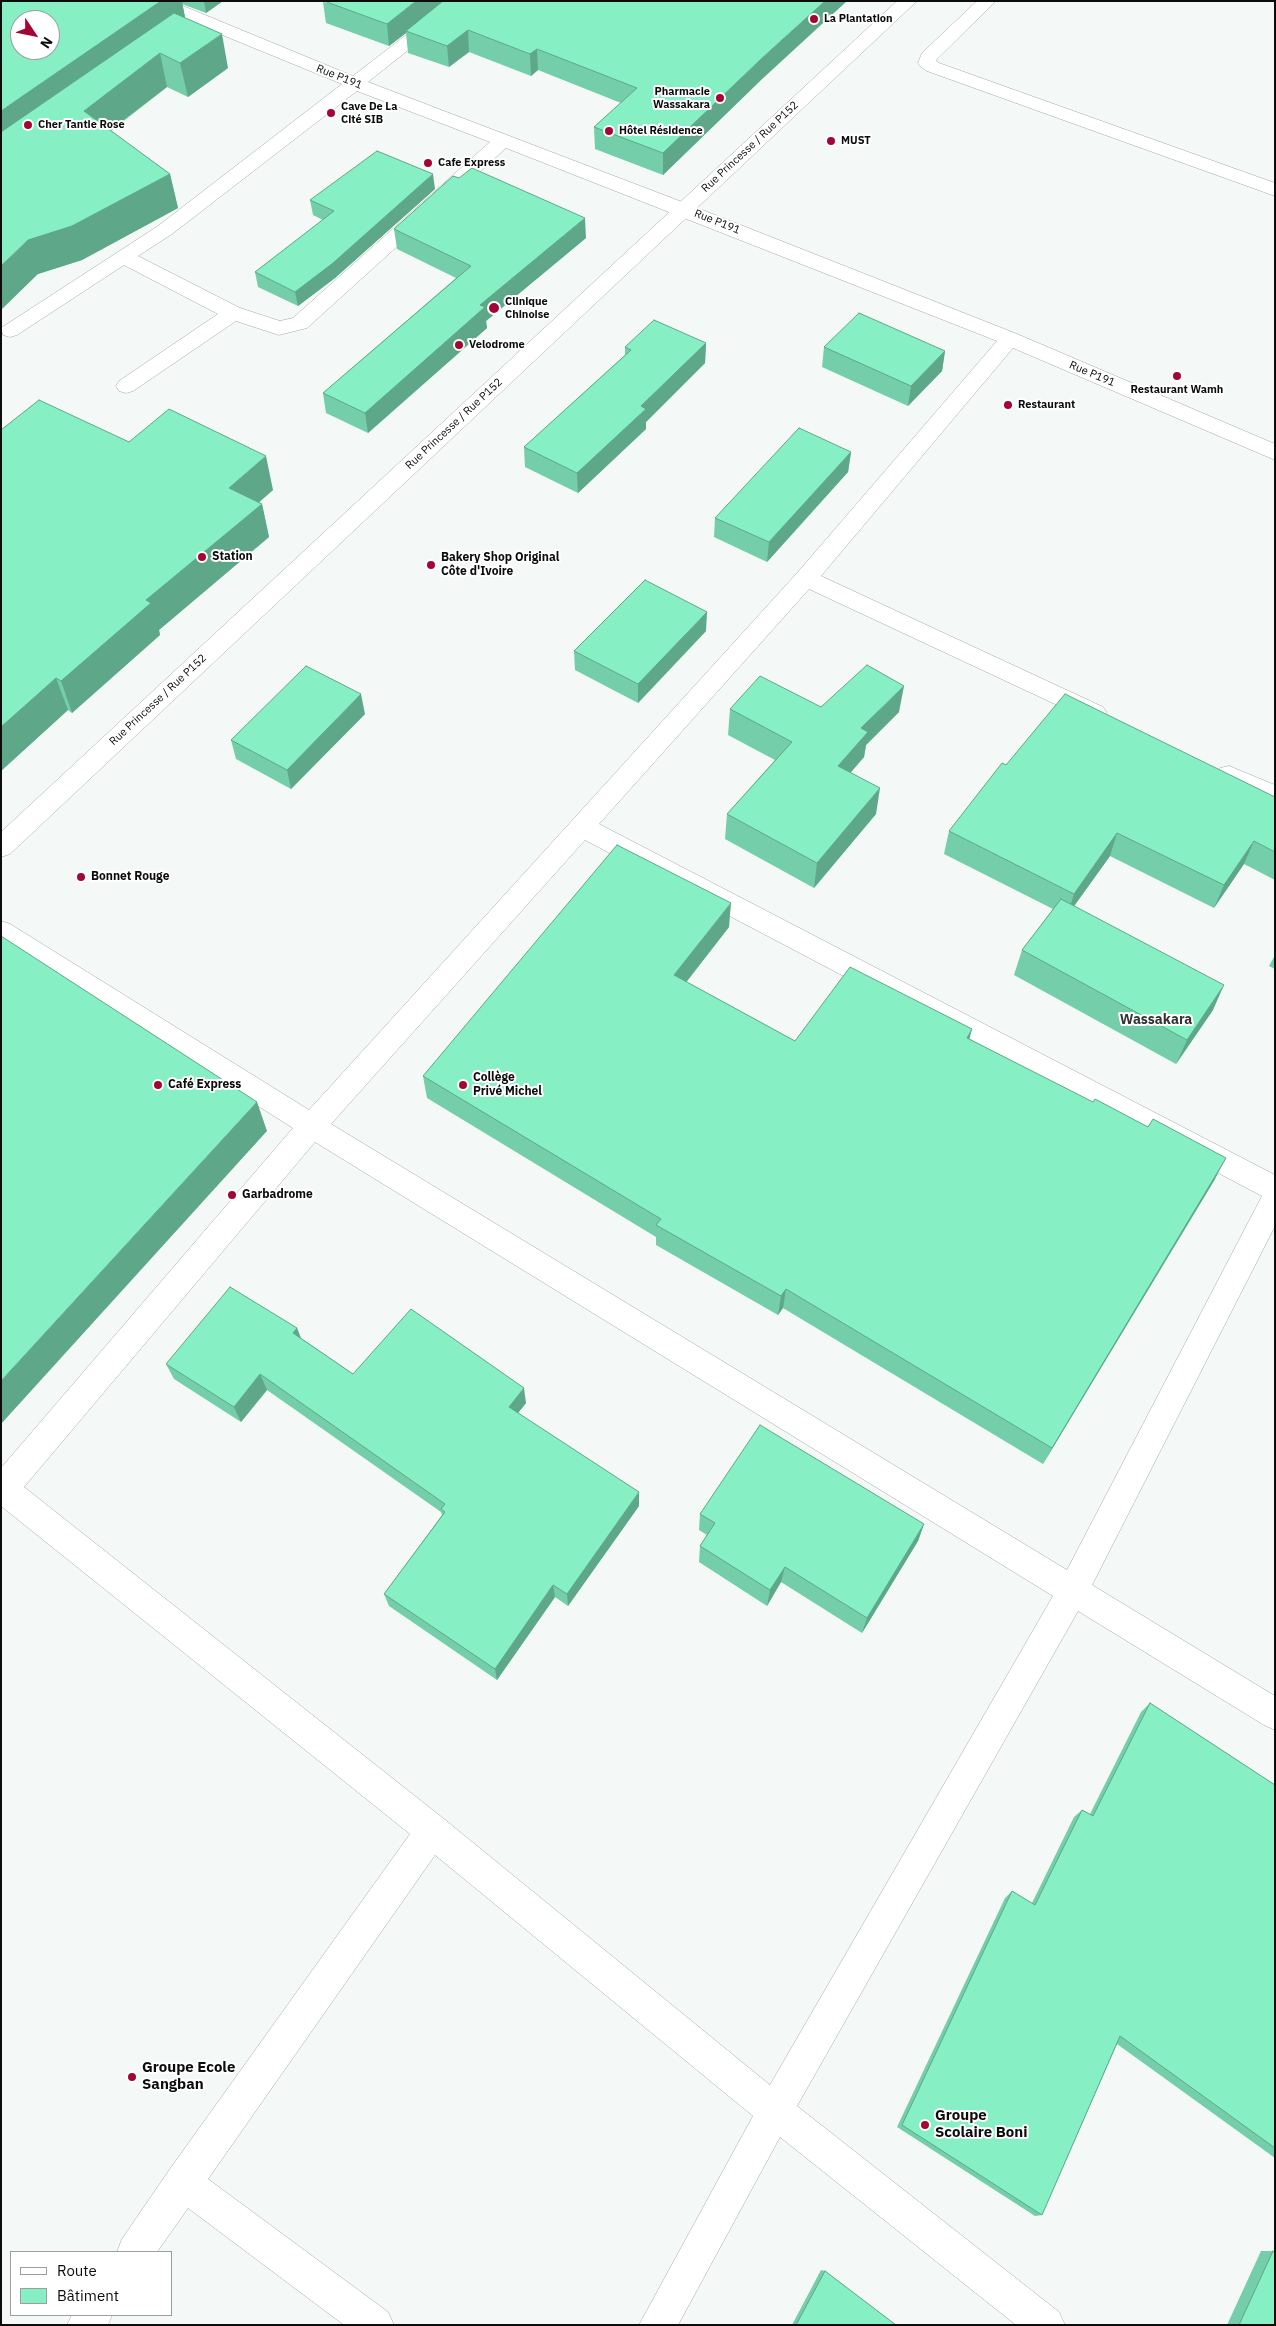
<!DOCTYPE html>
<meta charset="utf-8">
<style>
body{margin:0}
#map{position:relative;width:1276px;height:2326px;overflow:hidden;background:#f4f9f7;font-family:"IBM Plex Sans",sans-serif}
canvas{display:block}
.frame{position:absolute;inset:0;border:2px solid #0b0c0b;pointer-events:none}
.legend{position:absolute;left:10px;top:2251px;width:162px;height:65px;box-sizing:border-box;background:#fff;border:1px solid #9d9e9d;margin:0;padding:6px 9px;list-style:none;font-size:15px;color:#0b0c0b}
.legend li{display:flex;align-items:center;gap:10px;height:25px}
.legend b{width:25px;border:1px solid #9d9e9d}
.north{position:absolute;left:10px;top:10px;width:50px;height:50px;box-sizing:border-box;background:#fff;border:1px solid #9d9e9d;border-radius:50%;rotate:124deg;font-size:14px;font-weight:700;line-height:20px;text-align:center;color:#0b0c0b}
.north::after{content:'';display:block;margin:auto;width:18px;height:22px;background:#a30534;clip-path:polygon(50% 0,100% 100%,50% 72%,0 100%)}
</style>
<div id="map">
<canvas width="1276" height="2326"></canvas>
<div class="frame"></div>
<ul class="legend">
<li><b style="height:6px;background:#fff"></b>Route</li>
<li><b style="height:14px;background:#86f0c4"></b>Bâtiment</li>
</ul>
<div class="north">N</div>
</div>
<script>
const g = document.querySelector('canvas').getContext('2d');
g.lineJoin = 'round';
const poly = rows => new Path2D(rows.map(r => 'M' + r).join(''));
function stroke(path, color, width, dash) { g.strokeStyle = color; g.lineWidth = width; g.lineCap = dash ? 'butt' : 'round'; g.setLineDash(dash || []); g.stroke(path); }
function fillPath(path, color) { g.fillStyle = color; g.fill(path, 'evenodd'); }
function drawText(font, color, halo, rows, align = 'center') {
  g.font = font + ' "IBM Plex Sans",sans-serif'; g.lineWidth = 4; g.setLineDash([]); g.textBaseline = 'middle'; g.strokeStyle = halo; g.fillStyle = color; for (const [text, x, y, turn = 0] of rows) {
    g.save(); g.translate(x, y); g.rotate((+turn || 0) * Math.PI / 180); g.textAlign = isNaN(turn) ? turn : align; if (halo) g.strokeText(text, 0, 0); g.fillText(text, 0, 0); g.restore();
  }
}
const minor = poly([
 [146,1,171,1,353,76,450,1,470,1,368,82,690,205,1017,334,1275,444,1275,460,1013,348,821,576,1103,707,1107,713,1103,719,1095,722,1087,719,809,589,599,824,1275,1175,1275,1226,1092,1585,1275,1696,1275,1730,1264,1725,1078,1611,797,2106,1059,2312,1065,2325,1016,2325,780,2137,678,2325,639,2325,753,2116,435,1855,208,2179,388,2312,394,2325,344,2325,188,2208,157,2252,117,2252,122,2239,170,2169,410,1834,1,1506,1,1468,293,1128,1,944,1,921,10,924,309,1110,798,572,997,341,506,148,307,328,279,335,236,321,133,391,126,393,119,391,116,386,119,381,218,314,124,265,17,335,10,337,3,335,1,328,158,226,342,84,149,5,146,1],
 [357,91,490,142,293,318,280,321,240,308,138,256,172,234,357,91],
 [585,840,1262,1196,1067,1570,331,1124,585,840],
 [315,1142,1053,1596,770,2085,444,1819,24,1487,315,1142],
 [977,1,996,1,937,59,936,61,939,63,1275,183,1275,196,927,71,921,67,918,63,922,53,977,1],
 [1229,766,1275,785,1275,805,1220,782,1217,775,1220,768,1229,766],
 [72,2315,112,2315,108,2325,67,2325,72,2315]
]);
const tertiary = poly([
 [897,1,917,1,10,854,1,857,1,832,897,1]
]);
const wall = poly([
 [1,1,223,1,206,13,182,4,185,18,228,68,188,97,167,87,111,131,170,174,178,208,82,260,38,274],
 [323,2,760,81,663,175,595,149,594,127,621,103,538,70,531,76,469,52,449,67,408,53,406,33,389,46,326,23],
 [435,189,335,278,298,306,258,287,255,272,323,220,313,215,310,200],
 [394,229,586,238,486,321,487,328,368,433,326,413,323,393,456,278,397,249],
 [706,343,705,363,646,422,646,429,578,493,525,467,524,447,625,355,625,347],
 [824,347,945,351,942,371,908,406,822,367],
 [1,430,129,442,273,490,258,502,262,504,269,537,159,630,160,635,72,713,68,710,1,771],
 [851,452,848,472,767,562,714,537,715,518],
 [706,631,638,703,575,670,574,651],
 [821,707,899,712,866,745,864,757,850,773,876,814,814,888,725,839,727,814,775,760,728,735,730,709],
 [365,714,291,789,236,759,231,740],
 [1006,765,1275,797,1275,880,1244,864,1214,908,1110,856,1074,906,1213,1010,1176,1064,1014,975,1022,950,1053,909,944,854,949,831],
 [729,927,686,982,795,1041,970,1039,1215,1179,1043,1464,783,1308,778,1315,656,1245,656,1237,427,1098,423,1076],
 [1275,955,1275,969,1269,966],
 [297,1328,301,1338,353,1374,526,1403,518,1413,639,1506,568,1606,555,1597,497,1680,389,1606,384,1594,442,1515,441,1512,267,1390,241,1422,174,1379,166,1364],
 [700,1514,924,1524,918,1541,862,1633,781,1582,767,1606,699,1562,700,1546,707,1535,699,1530],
 [1150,1703,1275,1785,1275,2158,1117,2044,1042,2215,1035,2216,897,2127,1005,1898,1012,1891,1032,1903,1074,1817,1082,1810,1090,1814,1141,1712],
 [1261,2251,1273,2251,1275,2325,1227,2325],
 [821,2270,825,2271,896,2325,792,2325]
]);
const shadedWall = poly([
 [161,1,182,1,186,22,1,152,1,111],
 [204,1,223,1,206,13],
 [416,1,447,1,406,31,406,33,389,46,387,24],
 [825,1,847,1,760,81,663,175,663,153,761,59],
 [468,30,469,52,449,67,447,46],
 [222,34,228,68,188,97,180,63],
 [537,49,538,70,531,76,530,54],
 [160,53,167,87,92,144,84,111],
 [170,174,178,208,82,260,38,274,1,310,1,266,28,240],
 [433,174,435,189,335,278,298,306,295,292],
 [585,218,586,238,486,321,487,328,368,433,365,413,480,305],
 [706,343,705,363,646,422,646,429,578,493,577,473,641,406],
 [945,351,942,371,908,406,911,386],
 [851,452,848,472,767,562,769,542],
 [266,456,273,490,237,522,229,488],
 [262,504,269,537,159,630,160,635,72,713,61,681,146,600],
 [707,612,706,631,638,703,638,684],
 [56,678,68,710,1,771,1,727],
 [904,686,899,712,866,745,864,757,834,792,838,766,861,728],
 [361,694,365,714,291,789,287,770],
 [880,788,876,814,814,888,817,863],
 [1117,833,1110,856,1067,916,1074,894],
 [1254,841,1244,864,1214,908,1224,885],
 [731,903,729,927,674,998,674,975],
 [1224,985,1213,1010,1176,1064,1187,1040],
 [972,1029,966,1052,967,1038],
 [257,1102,267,1131,1,1424,1,1381],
 [1226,1158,1215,1179,1043,1464,1052,1448],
 [786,1289,783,1308,778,1315,781,1296],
 [297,1328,303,1344,293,1333],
 [260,1374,267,1390,241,1422,234,1407],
 [524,1388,526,1403,511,1422,509,1407],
 [639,1492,639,1506,568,1606,567,1594],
 [924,1524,918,1541,862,1633,867,1618],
 [785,1567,781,1582,767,1606,770,1590],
 [553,1585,555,1597,497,1680,495,1669]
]);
const building = poly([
 [1,1,161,1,1,111,1,1],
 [20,20,50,20,50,50,20,50,20,20],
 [324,1,416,1,387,24,324,1],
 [443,1,825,1,761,59,663,153,594,127,637,88,537,49,530,54,468,30,447,46,406,31,443,1],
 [174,13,222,34,180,63,160,53,84,111,170,174,72,226,28,240,1,266,1,132,174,13],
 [377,151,433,174,333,263,295,292,255,272,334,211,310,200,377,151],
 [472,168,585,218,480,305,485,307,365,413,323,393,471,266,394,229,453,176,459,178,472,168],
 [859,313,945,351,911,386,824,347,859,313],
 [654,320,706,343,641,406,646,409,577,473,524,447,631,350,625,347,654,320],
 [39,400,129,442,169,409,266,456,229,488,262,504,146,600,151,603,61,681,56,678,1,727,1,430,39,400],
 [799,428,851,452,769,542,715,518,799,428],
 [645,580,707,612,638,684,574,651,645,580],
 [867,665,904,686,861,728,868,732,838,766,880,788,817,863,727,814,792,742,730,709,760,676,821,707,867,665],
 [306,666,361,694,287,770,231,740,306,666],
 [1065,694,1275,797,1275,852,1254,841,1224,885,1117,833,1074,894,949,831,1002,763,1006,765,1065,694],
 [617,845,731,903,674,975,795,1041,850,967,972,1029,967,1038,1093,1102,1095,1099,1148,1127,1153,1119,1226,1158,1052,1448,786,1289,781,1296,656,1225,661,1219,423,1076,617,845],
 [1061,899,1224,985,1187,1040,1022,950,1061,899],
 [1,936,257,1102,1,1381,1,936],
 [230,1287,297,1328,293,1333,353,1374,411,1309,524,1388,509,1407,639,1492,567,1594,553,1585,495,1669,384,1594,445,1512,441,1509,445,1504,260,1374,234,1407,166,1364,230,1287],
 [760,1425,924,1524,867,1618,785,1567,770,1590,700,1546,715,1523,700,1514,760,1425],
 [1150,1703,1275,1785,1275,2148,1120,2036,1042,2215,902,2125,1012,1891,1035,1905,1082,1810,1093,1816,1150,1703],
 [1273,2251,1275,2253,1275,2325,1239,2325,1273,2251],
 [825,2271,896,2325,796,2325,825,2271]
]);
const markers = [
 [814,19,5,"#a30534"],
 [720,98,5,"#a30534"],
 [331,113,5,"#a30534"],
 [28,125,5,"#a30534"],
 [609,131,5,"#a30534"],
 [831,141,5,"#a30534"],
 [428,163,5,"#a30534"],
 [494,308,6,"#a30534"],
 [459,345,5,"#a30534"],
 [1177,376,5,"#a30534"],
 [1008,405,5,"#a30534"],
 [202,557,5,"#a30534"],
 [431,565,5,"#a30534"],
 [81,877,5,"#a30534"],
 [158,1085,5,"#a30534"],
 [463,1085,5,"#a30534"],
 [232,1195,5,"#a30534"],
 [132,2077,5,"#a30534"],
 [925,2125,5,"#a30534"]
];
const farPoinames = [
 ["La Plantation",824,19],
 ["Pharmacie",710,92,"right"],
 ["Wassakara",710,105,"right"],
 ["Cave De La",341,107],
 ["Cité SIB",341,120],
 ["Cher Tantie Rose",38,125],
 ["Hôtel Résidence",619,131],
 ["MUST",841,141],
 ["Cafe Express",438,163],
 ["Clinique",505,302],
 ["Chinoise",505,315],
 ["Velodrome",469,345],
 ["Restaurant Wamh",1177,390,"center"],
 ["Restaurant",1018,405]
];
const farStreetnames = [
 ["Rue P191",339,77,22],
 ["Rue Princesse / Rue P152",750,147,-43],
 ["Rue P191",717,222,22],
 ["Rue P191",1092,374,23],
 ["Rue Princesse / Rue P152",454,424,-43],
 ["Rue Princesse / Rue P152",158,700,-43]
];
const poiNames = [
 ["Station",212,557],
 ["Bakery Shop Original",441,558],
 ["Côte d'Ivoire",441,572],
 ["Bonnet Rouge",91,877],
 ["Collège",473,1078],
 ["Privé Michel",473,1092],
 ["Café Express",168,1085],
 ["Garbadrome",242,1195]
];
const neighbourhoodNames = [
 ["Wassakara",1156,1020]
];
const nearPoinames = [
 ["Groupe Ecole",142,2068],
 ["Sangban",142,2085],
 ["Groupe",935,2116],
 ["Scolaire Boni",935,2133]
];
stroke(minor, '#a3a8a5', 1);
stroke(tertiary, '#a3a8a5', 1);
fillPath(minor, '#fff');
fillPath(tertiary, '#fff');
fillPath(wall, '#73cea9');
fillPath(shadedWall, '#5ea889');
fillPath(building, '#86f0c4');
stroke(building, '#5ea889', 1);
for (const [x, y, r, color] of markers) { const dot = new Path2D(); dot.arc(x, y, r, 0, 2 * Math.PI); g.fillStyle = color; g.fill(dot); stroke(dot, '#fff', 2); }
drawText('bold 11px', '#0b0c0b', '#fff', farPoinames, 'left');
drawText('11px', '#0b0c0b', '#fff', farStreetnames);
drawText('bold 12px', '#0b0c0b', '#fff', poiNames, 'left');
drawText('bold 14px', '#313433', '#fff', neighbourhoodNames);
drawText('bold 15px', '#0b0c0b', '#fff', nearPoinames, 'left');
</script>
